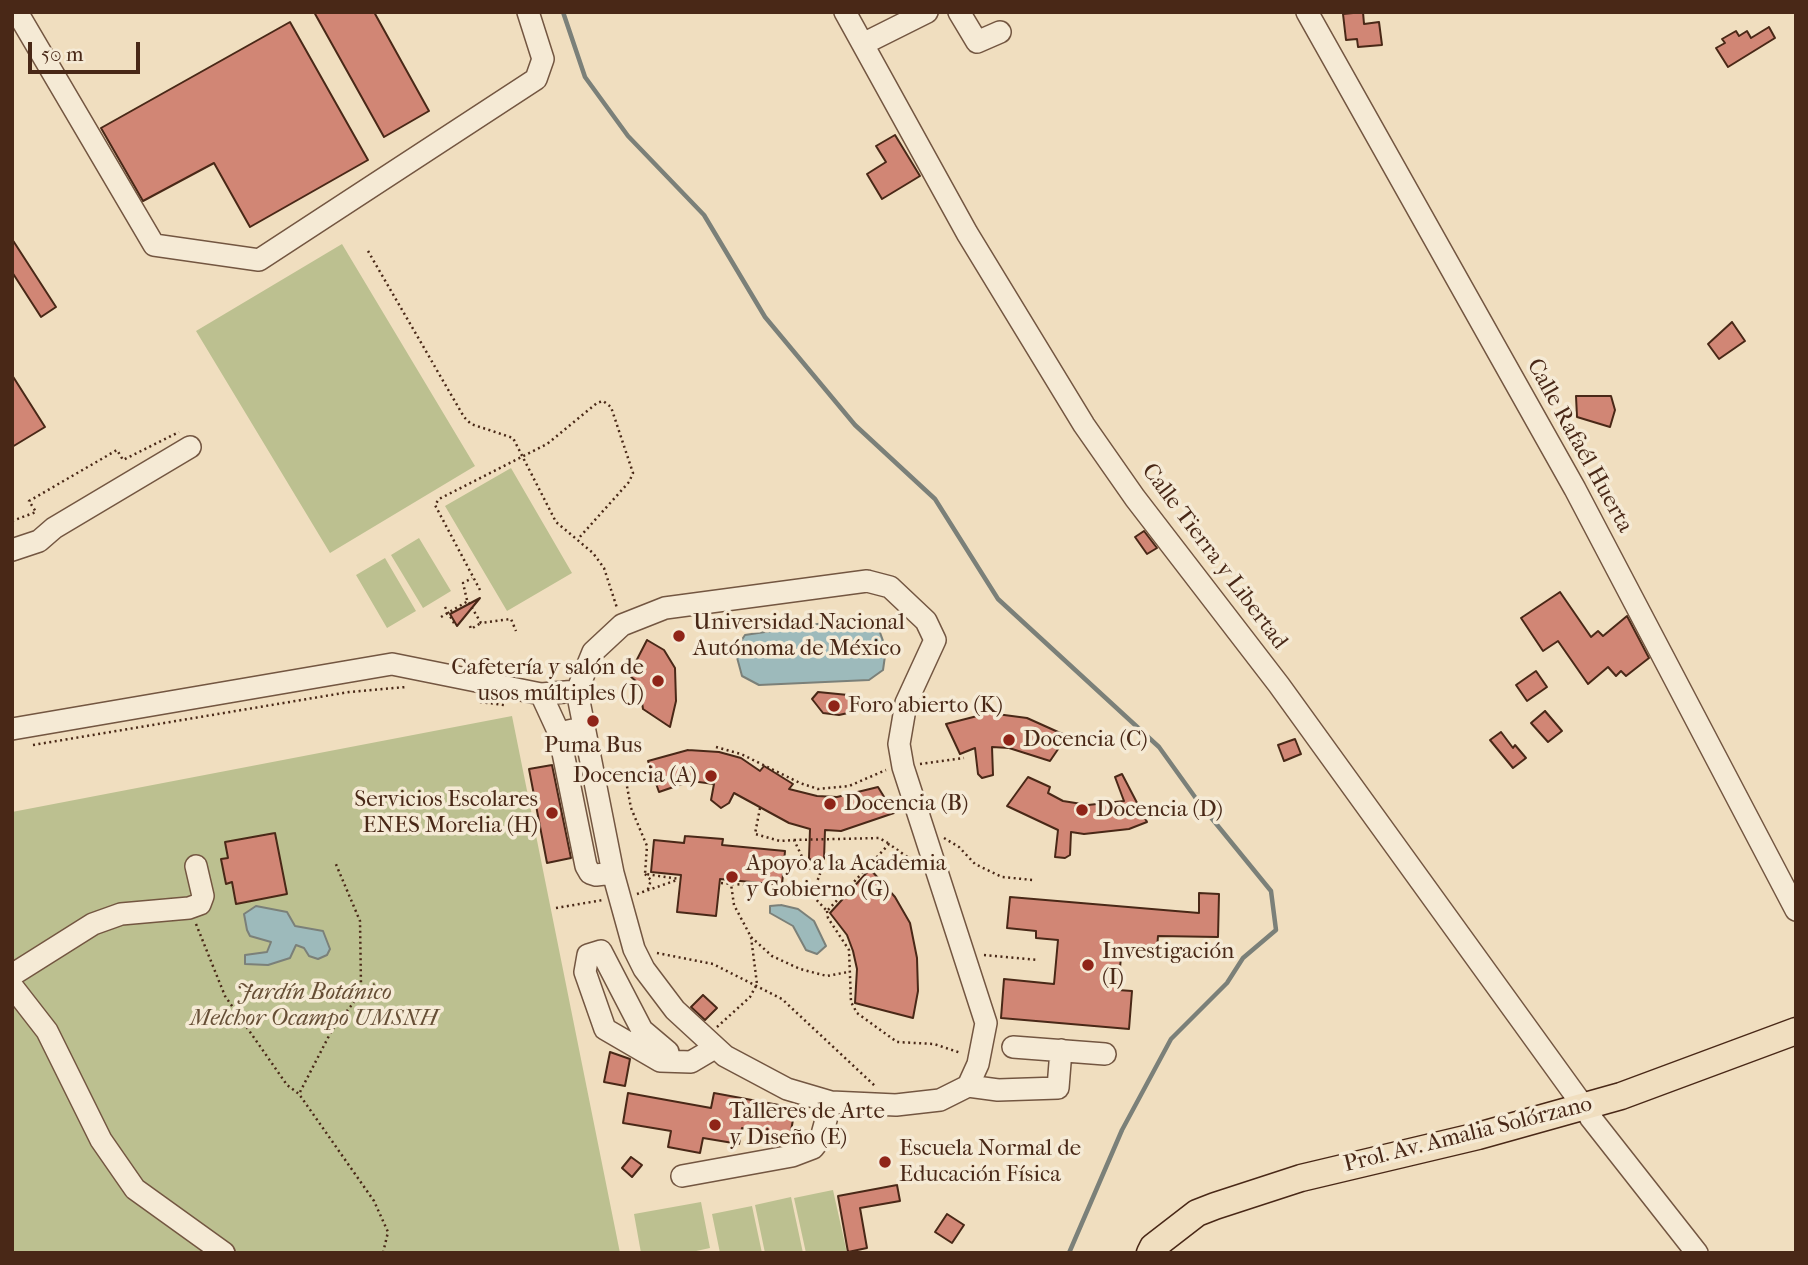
<!DOCTYPE html>
<meta charset="utf-8">
<style>
body{margin:0}
#map{position:relative;width:1808px;height:1265px;overflow:hidden;background:#f0debf;font-family:"IM FELL French Canon",serif}
canvas{display:block}
.frame{position:absolute;inset:0;border:14px solid #492817;pointer-events:none}
.scale{position:absolute;left:28px;top:42px;width:112px;height:32px;box-sizing:border-box;border:4px solid #492817;border-top:0;padding-left:9px;font-size:21px;line-height:24px;white-space:nowrap;color:#492817;-webkit-text-stroke:5px #f5ead5;paint-order:stroke}
</style>
<div id="map">
<canvas width="1808" height="1265"></canvas>
<div class="frame"></div>
<div class="scale">50 m</div>
</div>
<script>
const g = document.querySelector('canvas').getContext('2d');
g.lineJoin = 'round';
function fillPath(path, color) { g.fillStyle = color; g.fill(path, 'evenodd'); }
const poly = rows => new Path2D(rows.map(r => 'M' + r).join(''));
function stroke(path, color, width, dash) { g.strokeStyle = color; g.lineWidth = width; g.lineCap = dash ? 'butt' : 'round'; g.setLineDash(dash || []); g.stroke(path); }
function drawText(font, color, halo, rows, align = 'center') {
  g.font = font + ' "IM FELL French Canon",serif'; g.lineWidth = 7; g.setLineDash([]); g.textBaseline = 'middle'; g.strokeStyle = halo; g.fillStyle = color; for (const [text, x, y, turn = 0] of rows) {
    g.save(); g.translate(x, y); g.rotate((+turn || 0) * Math.PI / 180); g.textAlign = isNaN(turn) ? turn : align; if (halo) g.strokeText(text, 0, 0); g.fillText(text, 0, 0); g.restore();
  }
}
const green = poly([
 [342,244,475,466,330,553,196,331],
 [511,468,572,573,507,611,445,506],
 [419,538,451,591,423,608,391,555],
 [385,558,416,611,387,628,356,575],
 [512,716,620,1253,12,1253,12,812],
 [833,1190,847,1253,806,1253,794,1198],
 [791,1197,803,1253,765,1253,755,1205],
 [701,1202,710,1248,687,1253,641,1253,634,1214],
 [752,1206,762,1253,720,1253,712,1214]
]);
const water = poly([
 [857,618,878,627,886,649,883,670,869,680,759,685,742,676,735,650,745,635,857,618],
 [781,905,798,909,814,921,826,946,817,954,806,950,793,926,770,913,770,906,781,905],
 [256,906,287,912,295,926,323,931,330,949,327,955,318,959,309,956,304,948,296,945,290,958,268,965,245,964,245,955,267,952,271,942,250,936,247,930,244,914,256,906]
]);
const stream = poly([
 [563,12,585,77,628,136,704,215,765,317,855,425,935,499,998,599,1159,747,1200,804,1271,891,1276,930,1243,958,1227,983,1171,1039,1122,1130,1069,1253]
]);
const building = poly([
 [314,12,374,12,429,111,384,137,314,12],
 [1363,12,1364,24,1379,22,1382,45,1358,47,1357,39,1346,40,1343,14,1363,12],
 [290,22,368,160,250,227,214,163,143,201,101,128,290,22],
 [1769,27,1775,38,1728,67,1716,48,1725,43,1722,39,1736,31,1739,36,1747,31,1751,38,1769,27],
 [895,135,920,176,882,199,867,174,886,162,876,146,895,135],
 [12,239,56,307,41,317,12,272,12,239],
 [1732,322,1745,341,1719,359,1708,344,1732,322],
 [12,375,45,427,12,447,12,375],
 [1576,396,1611,396,1615,410,1610,427,1577,417,1576,396],
 [1144,531,1157,548,1147,554,1135,537,1144,531],
 [1560,592,1591,637,1598,631,1603,636,1627,616,1649,658,1626,676,1621,671,1616,676,1608,667,1588,684,1558,641,1543,651,1521,618,1560,592],
 [480,598,457,626,450,614,480,598],
 [647,640,664,650,675,668,676,701,670,727,643,709,639,684,629,675,647,640],
 [1536,671,1547,687,1527,701,1516,685,1536,671],
 [818,692,848,695,855,703,848,713,839,715,823,713,812,699,818,692],
 [1545,711,1562,731,1548,742,1531,723,1545,711],
 [989,713,1027,718,1067,736,1050,761,1009,748,992,747,993,775,982,778,978,774,975,748,960,754,946,724,989,713],
 [1501,732,1513,748,1515,745,1526,758,1513,768,1490,740,1501,732],
 [1295,739,1301,754,1284,761,1278,745,1295,739],
 [688,750,719,752,741,758,760,771,764,766,793,784,789,789,817,796,837,797,878,787,894,813,841,831,825,830,824,859,814,864,809,858,810,829,789,823,734,793,729,803,721,808,711,800,714,784,691,781,659,792,648,761,688,750],
 [552,765,571,858,547,863,529,769,552,765],
 [1122,774,1147,822,1129,829,1084,834,1071,832,1070,855,1065,858,1055,857,1058,830,1007,806,1028,777,1050,787,1048,793,1063,801,1088,805,1124,801,1115,777,1122,774],
 [275,833,287,894,236,904,232,882,226,884,221,859,228,858,225,842,275,833],
 [685,836,723,839,722,845,785,851,782,885,720,879,716,916,677,912,681,875,651,872,654,840,684,843,685,836],
 [870,869,895,897,910,923,917,958,918,991,913,1018,855,1003,857,969,853,951,847,935,830,913,870,869],
 [1199,893,1219,894,1218,937,1158,936,1157,949,1122,946,1118,990,1132,991,1129,1029,1001,1018,1004,979,1054,984,1058,940,1036,938,1036,931,1007,928,1010,897,1199,913,1199,893],
 [703,995,717,1008,705,1020,691,1007,703,995],
 [610,1052,630,1059,625,1086,604,1082,610,1052],
 [628,1093,711,1108,714,1093,795,1108,790,1137,742,1128,739,1144,703,1138,700,1153,668,1147,671,1131,623,1123,628,1093],
 [631,1157,642,1165,632,1177,622,1168,631,1157],
 [897,1185,900,1201,860,1208,867,1248,848,1252,838,1196,897,1185],
 [947,1214,964,1225,952,1243,935,1232,947,1214]
]);
const path = poly([
 [368,251,464,417,471,424,513,438,556,522,593,553,604,568,617,608],
 [12,521,36,512,29,501,117,450,123,460,179,432],
 [480,590,435,505,439,499,547,444,597,403,603,401,611,407,633,473,629,482,578,539],
 [467,600,463,583,472,578],
 [445,607,455,625],
 [441,617,468,601,481,623,511,619,516,631],
 [470,626,471,629,481,623],
 [480,702,504,705],
 [33,745,349,692,406,687],
 [716,747,741,754,800,783,818,789,849,786,886,770],
 [920,764,964,758],
 [626,781,631,808,647,846,645,874,680,879],
 [760,808,755,834,780,841,794,840,807,867,820,874,812,895],
 [944,838,959,847,975,864,1002,877,1033,880],
 [794,840,879,838,888,843],
 [645,874,651,880,647,892],
 [721,883,782,888,812,895,827,911,889,844,916,863],
 [637,894,677,880],
 [556,908,603,900],
 [827,911,828,918,849,950,851,1002,857,1013,897,1042,934,1044,961,1053],
 [196,924,225,996,287,1085,299,1094,374,1201,388,1232,383,1253],
 [751,937,772,956,800,969,827,976,848,972],
 [657,953,713,964,782,999,875,1086],
 [984,955,1038,960],
 [717,1027,750,997,757,984,751,937,734,905,731,884],
 [300,1092,332,1030,354,1002,361,986,360,921,335,862]
]);
const minor = poly([
 [17,12,154,245,259,260,536,79,543,59,528,12],
 [845,12,967,233,1084,425,1135,498,1279,685,1584,1107],
 [959,12,977,42,1000,32],
 [1307,12,1575,489,1796,910],
 [863,44,927,12],
 [12,550,39,541,54,528,190,447],
 [867,581,890,587,926,621,935,640,906,703,899,744,903,767,986,1023,978,1064,968,1086,940,1100,896,1105,831,1102,787,1089,725,1056,675,1010,644,969,634,949,613,873,577,691,593,652,622,625,665,608,867,581],
 [541,694,559,733,573,730],
 [12,729,392,664,541,694,577,691],
 [559,733,586,866,590,873,596,875,613,873],
 [12,975,93,924,121,914,189,908,200,904,203,896,196,866],
 [12,986,47,1031,101,1140,135,1189,224,1253],
 [1013,1047,1105,1054],
 [668,1052,642,1030,601,951,588,955,585,972,605,1029,660,1061,691,1062,713,1049],
 [968,1086,998,1090,1058,1088,1061,1050],
 [1590,1117,1697,1253],
 [682,1176,792,1156,813,1148,821,1138,831,1102]
]);
const major = poly([
 [1150,1253,1153,1247,1197,1213,1215,1206,1301,1178,1478,1136,1621,1096,1796,1031]
]);
const markers = [
 [679,636,7,"#8f2418"],
 [658,681,7,"#8f2418"],
 [834,706,7,"#8f2418"],
 [593,721,7,"#8f2418"],
 [1009,740,7,"#8f2418"],
 [711,776,7,"#8f2418"],
 [830,804,7,"#8f2418"],
 [1082,810,7,"#8f2418"],
 [552,813,7,"#8f2418"],
 [732,877,7,"#8f2418"],
 [1088,965,7,"#8f2418"],
 [715,1125,7,"#8f2418"],
 [885,1162,7,"#8f2418"]
];
const streetNames = [
 ["Calle Rafaél Huerta",1579,446,61],
 ["Calle Tierra y Libertad",1214,557,53],
 ["Prol. Av. Amalia Solórzano",1468,1135,-14]
];
const poiNames = [
 ["Universidad Nacional",693,623],
 ["Autónoma de México",693,649],
 ["Cafetería y salón de",644,668,"right"],
 ["usos múltiples (J)",644,694,"right"],
 ["Foro abierto (K)",848,706],
 ["Docencia (C)",1023,740],
 ["Puma Bus",593,746,"center"],
 ["Docencia (A)",697,776,"right"],
 ["Servicios Escolares",538,800,"right"],
 ["ENES Morelia (H)",538,826,"right"],
 ["Docencia (B)",844,804],
 ["Docencia (D)",1096,810],
 ["Apoyo a la Academia",746,864],
 ["y Gobierno (G)",746,890],
 ["Investigación",1102,952],
 ["(I)",1102,978],
 ["Talleres de Arte",729,1112],
 ["y Diseño (E)",729,1138],
 ["Escuela Normal de",899,1149],
 ["Educación Física",899,1175]
];
const parkNames = [
 ["Jardín Botánico",314,993],
 ["Melchor Ocampo UMSNH",314,1019]
];
fillPath(green, '#bcc090');
fillPath(water, '#9dbabb');
stroke(water, '#7b8079', 2);
stroke(stream, '#7b8079', 4.5);
fillPath(building, '#d18675');
stroke(building, '#492817', 2);
stroke(minor, '#735641', 24);
stroke(major, '#492817', 29);
stroke(path, '#492817', 2.5, [2, 3.5]);
stroke(minor, '#f5ead5', 21);
stroke(major, '#f0debf', 26);
for (const [x, y, r, color] of markers) { const dot = new Path2D(); dot.arc(x, y, r, 0, 2 * Math.PI); g.fillStyle = color; g.fill(dot); stroke(dot, '#f5ead5', 2.5); }
drawText('23px', '#492817', '#f5ead5', streetNames);
drawText('23px', '#492817', '#f5ead5', poiNames, 'left');
drawText('italic 23px', '#664e35', '#f5ead5', parkNames);
</script>
